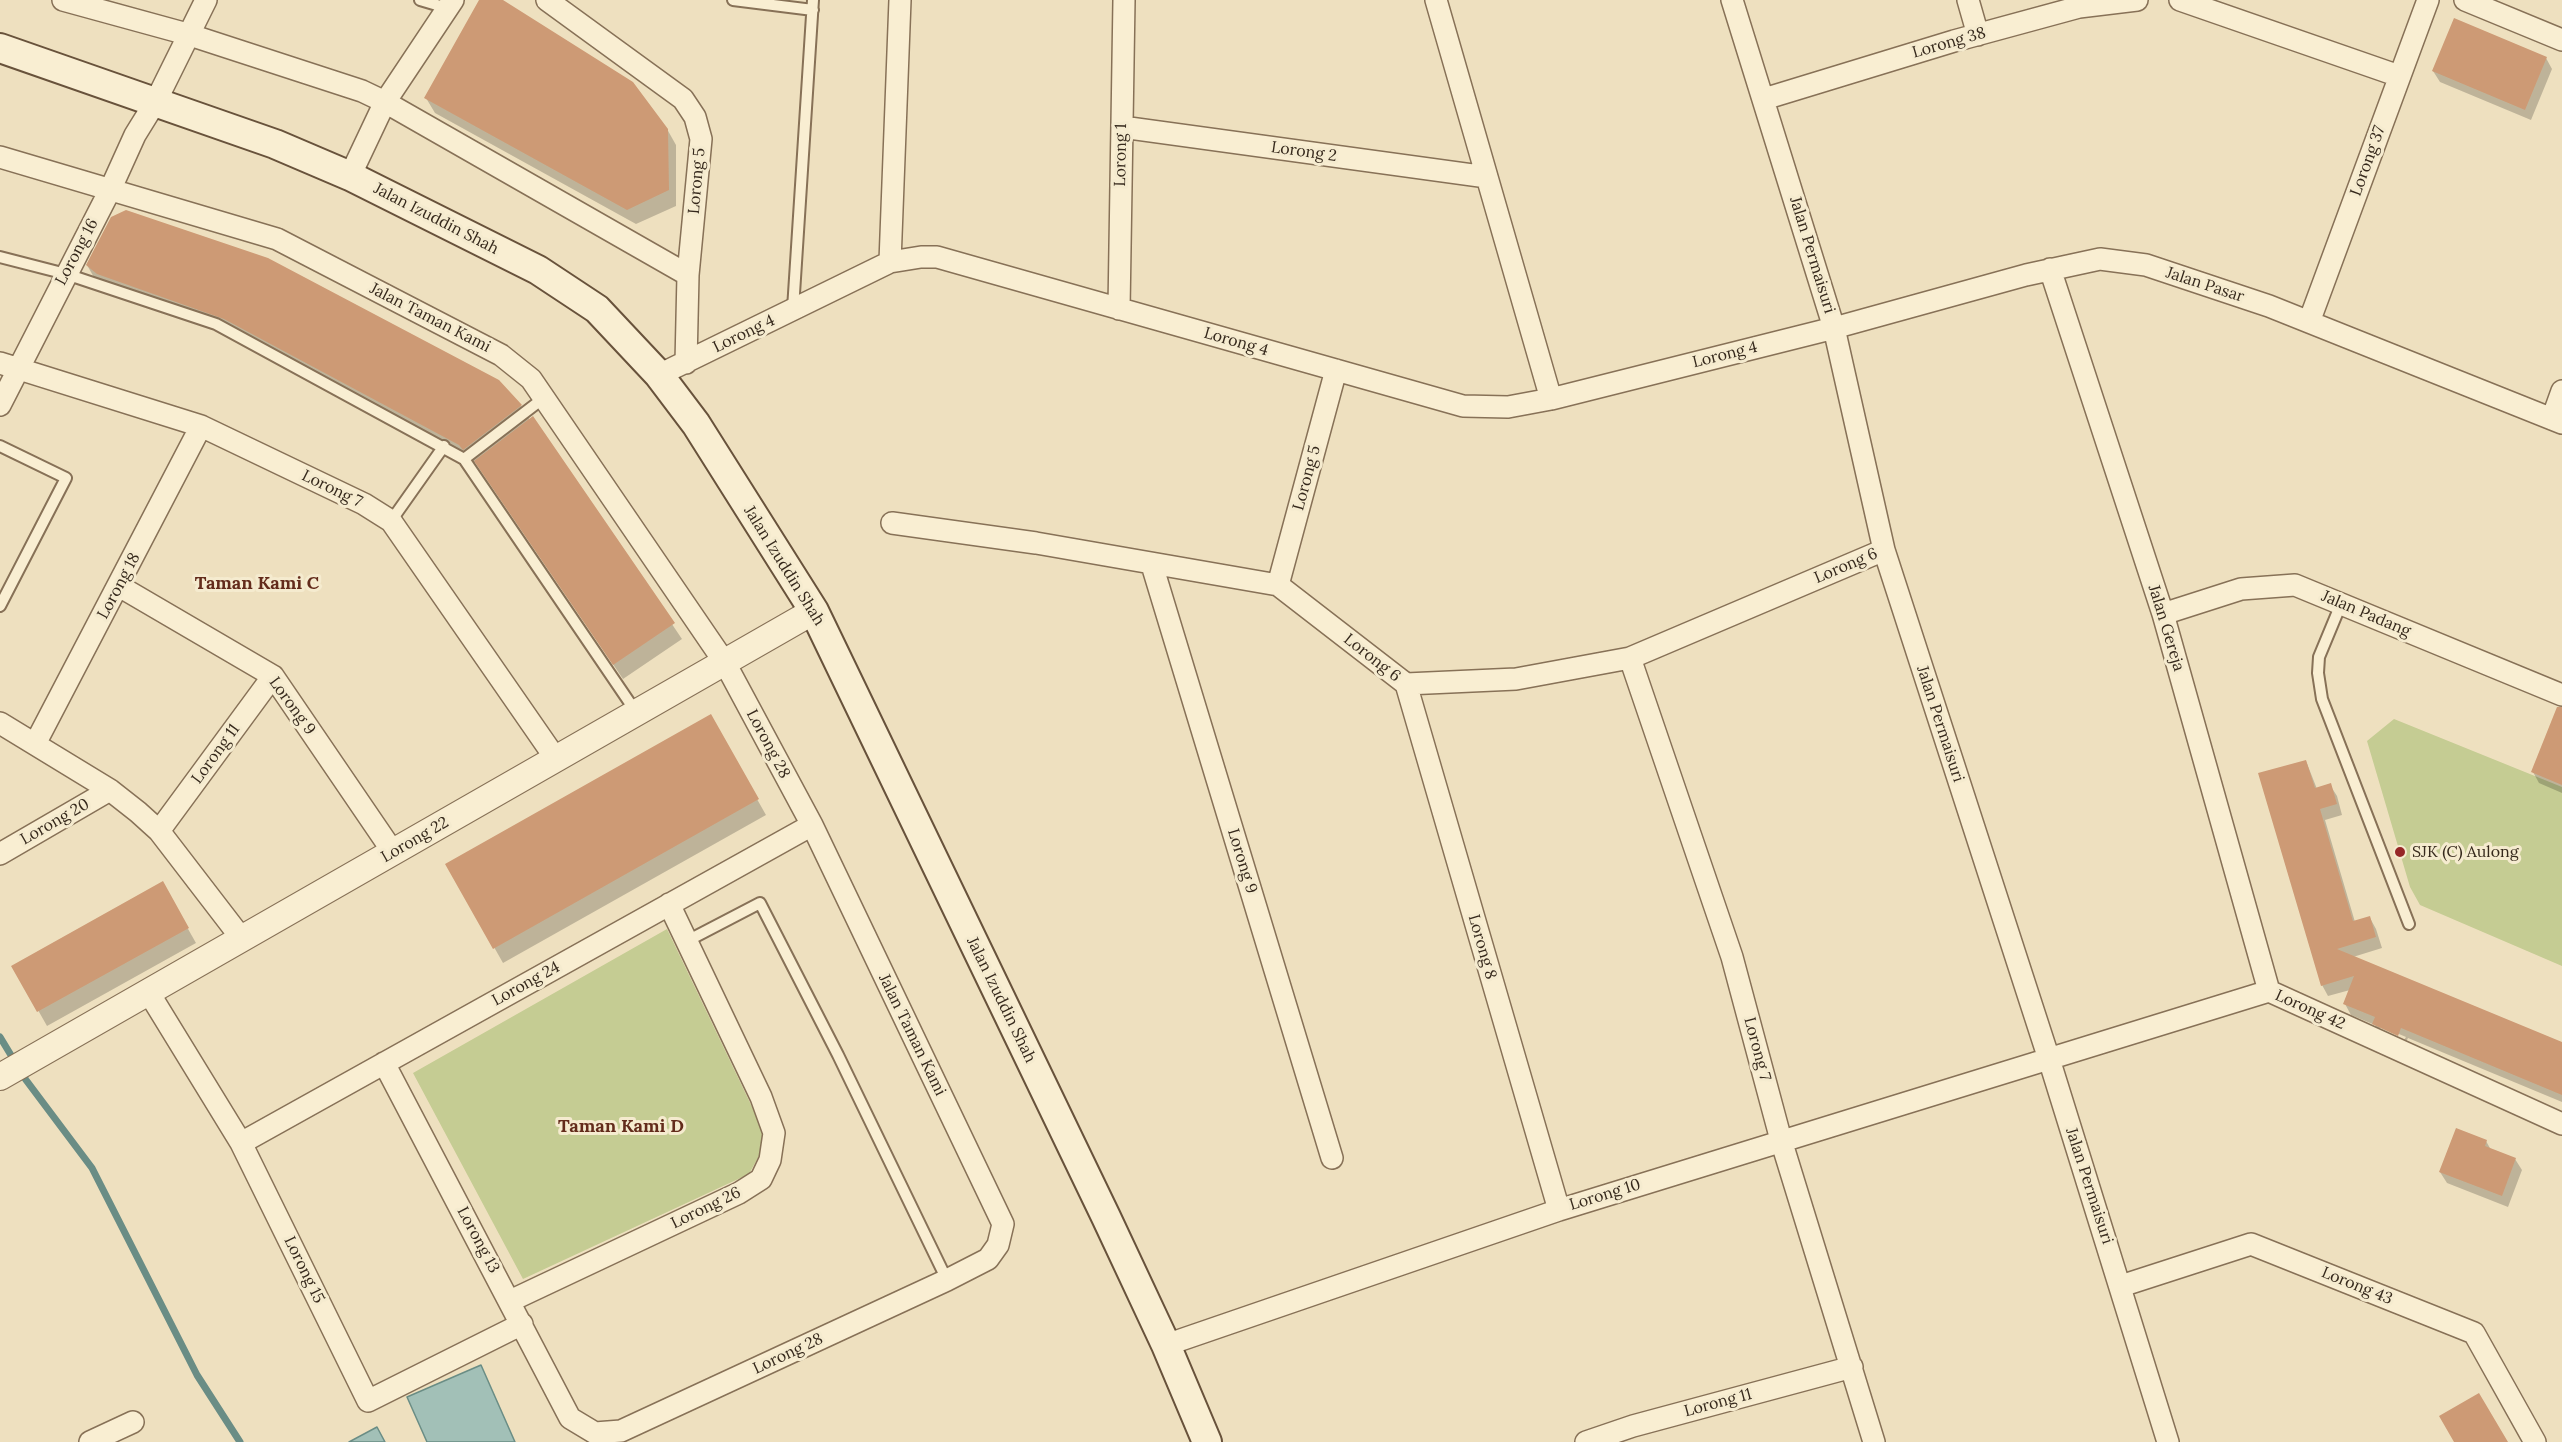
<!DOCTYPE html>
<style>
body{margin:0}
canvas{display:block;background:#eee0bf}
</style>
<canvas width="2562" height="1442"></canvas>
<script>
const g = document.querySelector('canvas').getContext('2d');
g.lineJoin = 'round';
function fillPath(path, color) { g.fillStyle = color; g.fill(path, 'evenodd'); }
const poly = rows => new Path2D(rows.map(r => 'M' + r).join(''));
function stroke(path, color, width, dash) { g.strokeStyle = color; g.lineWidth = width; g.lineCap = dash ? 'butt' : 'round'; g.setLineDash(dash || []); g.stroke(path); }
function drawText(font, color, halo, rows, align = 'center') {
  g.font = font + ' Lora,serif'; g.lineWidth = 6; g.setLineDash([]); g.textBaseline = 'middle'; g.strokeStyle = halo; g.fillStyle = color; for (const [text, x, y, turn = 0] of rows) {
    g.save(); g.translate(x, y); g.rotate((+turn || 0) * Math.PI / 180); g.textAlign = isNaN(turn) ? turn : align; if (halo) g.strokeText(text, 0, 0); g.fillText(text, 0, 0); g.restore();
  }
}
const green = poly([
 [2394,719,2562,787,2562,966,2420,905,2410,887,2367,741],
 [667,929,764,1132,760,1154,749,1174,523,1279,413,1073]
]);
const water = poly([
 [481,1365,515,1442,427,1442,407,1397,481,1365],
 [377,1427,385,1442,349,1442,377,1427]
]);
const shadow = poly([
 [484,0,500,0,667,129,676,145,676,206,636,224,435,113,426,98],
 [2546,58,2552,69,2531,120,2440,82,2433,71],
 [87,265,498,381,521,406,530,420,533,418,682,639,623,679,476,461,473,464,234,334,96,281],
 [2562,715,2562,793,2539,783,2533,772],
 [710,716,766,815,503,963,447,864],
 [2306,761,2317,789,2330,785,2337,796,2342,815,2325,820,2355,922,2370,918,2376,929,2382,948,2353,957,2562,1044,2562,1102,2408,1038,2404,1046,2381,1035,2375,1025,2351,1015,2345,1004,2350,990,2328,996,2322,985],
 [2380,1026,2406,1037,2404,1040,2380,1029],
 [162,883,196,943,47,1026,13,966],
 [2486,1141,2491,1150,2515,1159,2522,1170,2508,1207,2447,1183,2440,1172]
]);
const stream = poly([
 [0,1037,26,1080,92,1168,197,1375,240,1442]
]);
const building = poly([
 [479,0,503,0,633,82,668,129,669,190,627,210,424,98],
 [2454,18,2547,57,2525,110,2432,71],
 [126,210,268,258,499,380,522,405,463,450,459,445,224,319,97,274,86,265,111,217],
 [533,416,675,623,613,665,474,461],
 [2557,707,2562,707,2562,785,2531,772],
 [711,714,759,799,493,949,445,864],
 [2306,760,2315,788,2331,783,2337,804,2320,809,2353,921,2370,916,2376,937,2337,949,2562,1042,2562,1095,2401,1028,2398,1036,2372,1024,2375,1017,2343,1004,2354,976,2321,986,2258,773],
 [163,881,189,928,37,1012,11,966],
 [2456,1128,2487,1140,2485,1146,2516,1158,2502,1196,2439,1172],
 [2479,1393,2508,1442,2454,1442,2439,1416]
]);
const service = poly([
 [420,0,447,8],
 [733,0,813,10],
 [0,257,66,274,216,324,464,459,636,712],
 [793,309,813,0],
 [0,446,66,478,0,606],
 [464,459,545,397],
 [391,521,444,446],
 [2341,604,2319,657,2318,673,2322,699,2409,924],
 [687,941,760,903,838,1055,947,1280]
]);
const minor = poly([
 [63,0,187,34,362,91,385,102,688,275],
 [547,0,683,99,695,117,701,139,688,275,686,363],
 [1436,0,1551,399],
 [1732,0,1834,328,1884,550,2049,1059,2168,1442],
 [1968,0,1978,35],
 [2180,0,2399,76],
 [2465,0,2562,40],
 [1764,99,1954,41,2079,7,2137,0],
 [1122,127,1487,177],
 [0,157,277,239,501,355,531,379,725,663,812,825,1003,1224,998,1245,988,1259,947,1280,621,1431,595,1433,570,1418,384,1063],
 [350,176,385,102,453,0],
 [890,262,900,0],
 [2050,269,2163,614,2269,991],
 [1119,309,1124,0],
 [2309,322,2428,0],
 [0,363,201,426,364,504,391,521,556,759],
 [659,375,890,262,921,257,937,257,1463,406,1508,407,1551,399,1834,328,2026,275,2100,259,2146,265,2269,306,2562,423],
 [0,405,111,188,135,135,156,101,206,0],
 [2552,419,2562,391],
 [892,523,1036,543,1278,585,1406,684,1516,679,1630,658,1884,550],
 [1152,565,1332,1158],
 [1278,585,1336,370],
 [119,586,273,676,393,852],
 [2163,614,2241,589,2295,585,2562,695],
 [1630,658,1732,957,1781,1140,1874,1442],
 [1406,684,1559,1210],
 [0,723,110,790,138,812,159,831,242,939],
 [35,744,201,426],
 [159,831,273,676],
 [0,854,110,790],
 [149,993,241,1143,368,1401,522,1324],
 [241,1143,812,825],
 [2121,1286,2251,1244,2474,1333,2535,1442],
 [510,1301,739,1193,761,1179,770,1160,774,1133,761,1097,669,904],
 [1166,1345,1559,1210,2269,991,2562,1124],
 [90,1442,133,1422],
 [1586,1442,1633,1426,1852,1367]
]);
const tertiary = poly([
 [0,1077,814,611]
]);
const secondary = poly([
 [0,48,275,144,350,176,538,270,597,309,659,375,696,424,814,611,1106,1217,1166,1345,1207,1442]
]);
const markers = [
 [2400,852,6,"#962727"]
];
const streetNames = [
 ["Lorong 38",1949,43,-16],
 ["Lorong 2",1304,152,8],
 ["Lorong 1",1121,155,-89],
 ["Lorong 37",2368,161,-70],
 ["Lorong 5",697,181,-85],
 ["Jalan Izuddin Shah",436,219,27],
 ["Lorong 16",77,252,-62],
 ["Jalan Permaisuri",1812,255,73],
 ["Jalan Pasar",2205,285,18],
 ["Jalan Taman Kami",430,318,27],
 ["Lorong 4",744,334,-26],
 ["Lorong 4",1236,342,16],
 ["Lorong 4",1725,355,-14],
 ["Lorong 5",1307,478,-75],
 ["Lorong 7",332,489,26],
 ["Jalan Izuddin Shah",784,566,58],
 ["Lorong 6",1846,566,-23],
 ["Lorong 18",119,586,-62],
 ["Jalan Padang",2366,614,23],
 ["Jalan Gereja",2166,628,73],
 ["Lorong 6",1372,658,38],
 ["Lorong 9",292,706,54],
 ["Jalan Permaisuri",1940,724,72],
 ["Lorong 28",768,744,62],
 ["Lorong 11",216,754,-54],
 ["Lorong 20",55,822,-30],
 ["Lorong 22",415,840,-30],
 ["Lorong 9",1242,861,73],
 ["Lorong 8",1482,947,74],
 ["Lorong 24",526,984,-29],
 ["Jalan Izuddin Shah",1001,1000,64],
 ["Lorong 42",2310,1010,24],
 ["Jalan Taman Kami",912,1035,64],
 ["Lorong 7",1757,1049,75],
 ["Jalan Permaisuri",2089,1186,72],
 ["Lorong 10",1605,1195,-17],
 ["Lorong 26",706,1208,-26],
 ["Lorong 13",478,1240,62],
 ["Lorong 15",304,1270,64],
 ["Lorong 43",2357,1286,22],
 ["Lorong 28",788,1354,-25],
 ["Lorong 11",1718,1403,-15]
];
const poiNames = [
 ["SJK (C) Aulong",2412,852]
];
const neighbourhoodNames = [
 ["Taman Kami C",257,584],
 ["Taman Kami D",621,1127]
];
fillPath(green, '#c5cc93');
fillPath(water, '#a2c0b7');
stroke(water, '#6a8d85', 1.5);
fillPath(shadow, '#0003');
stroke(stream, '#6a8d85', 7);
fillPath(building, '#cd9a75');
stroke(service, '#877157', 14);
stroke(minor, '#877157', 24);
stroke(tertiary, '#877157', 28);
stroke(secondary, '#68523b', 32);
stroke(service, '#f9eed2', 10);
stroke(minor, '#f9eed2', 21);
stroke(tertiary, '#f9eed2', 26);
stroke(secondary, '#f9eed2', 28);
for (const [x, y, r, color] of markers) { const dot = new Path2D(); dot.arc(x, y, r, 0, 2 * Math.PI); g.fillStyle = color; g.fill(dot); stroke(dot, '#f5ebcf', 2); }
drawText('16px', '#36291c', '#f5ebcf', streetNames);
drawText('16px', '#36291c', '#f5ebcf', poiNames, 'left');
drawText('bold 18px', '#632b1b', '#f5ebcf', neighbourhoodNames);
</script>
